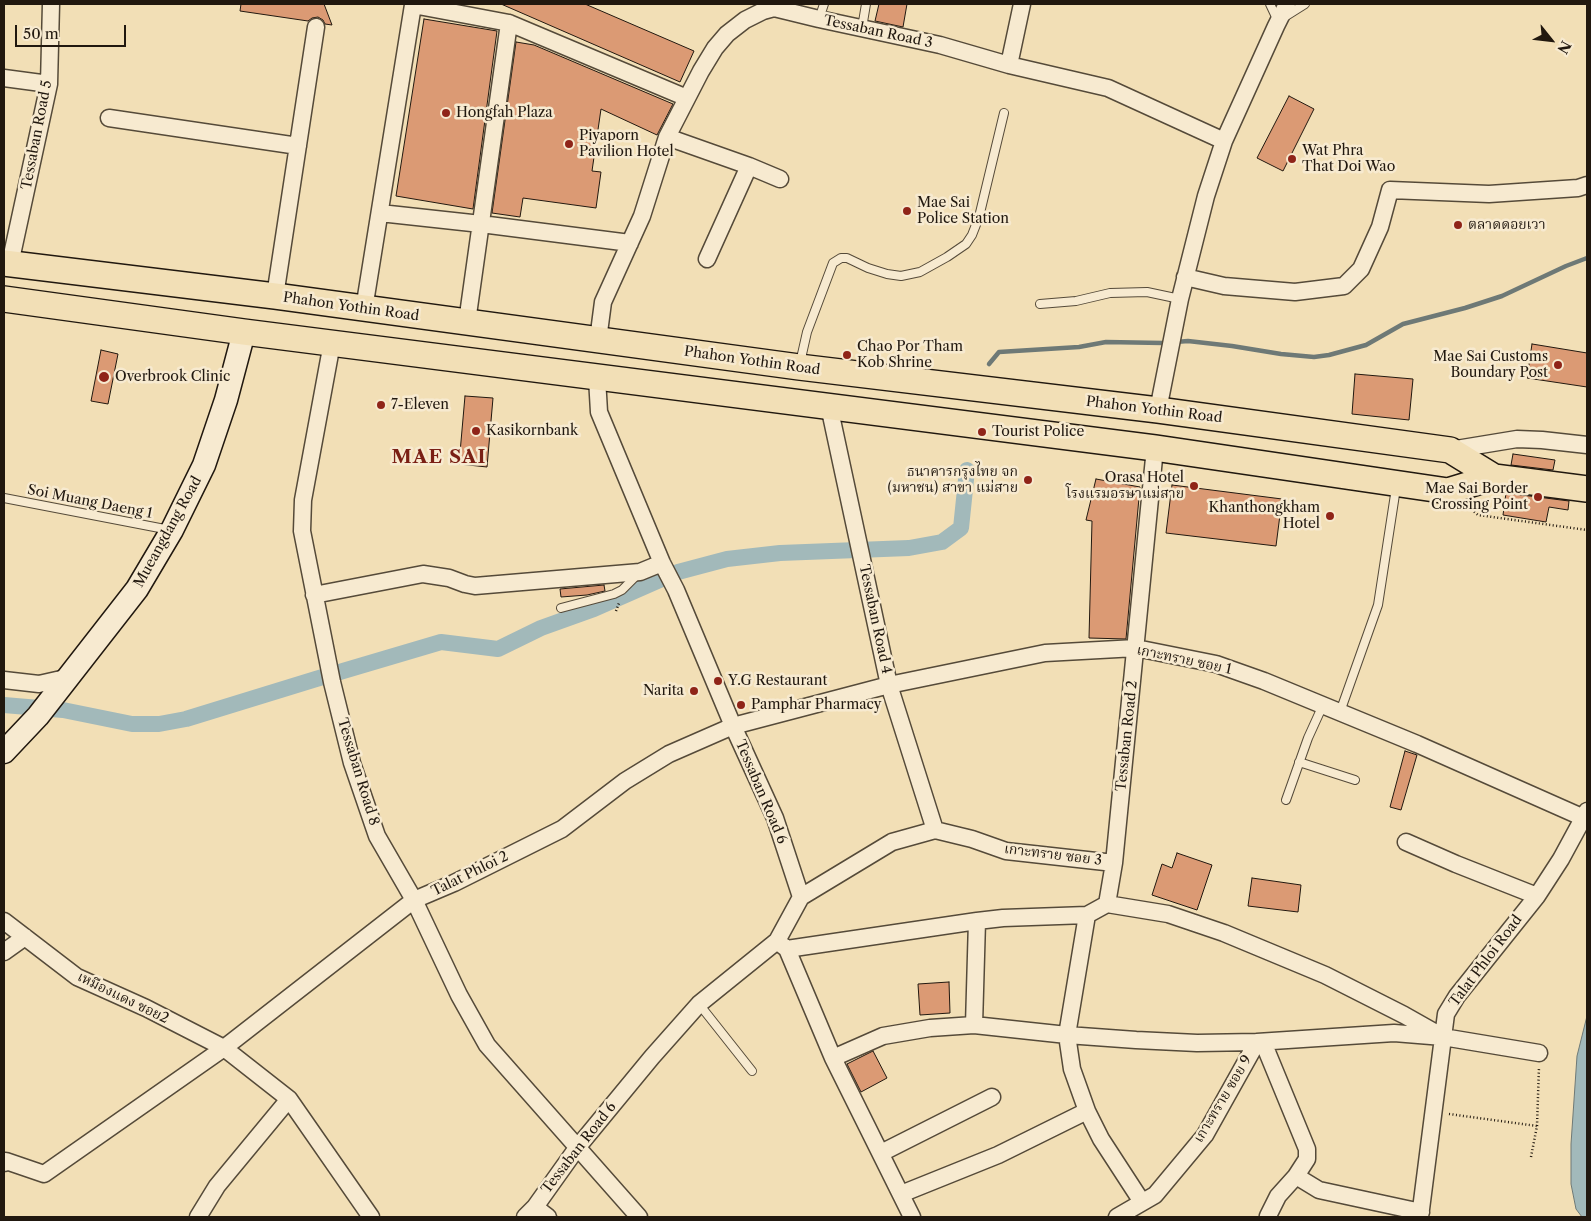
<!DOCTYPE html>
<meta charset="utf-8">
<style>
body{margin:0}
#map{position:relative;width:1591px;height:1221px;overflow:hidden;background:#f2dfb6;font-family:"Libre Caslon Text",serif}
canvas{display:block}
.frame{position:absolute;inset:0;border:5px solid #21180f;pointer-events:none}
.north{position:absolute;left:1526px;top:15px;width:50px;height:50px;-webkit-text-stroke:4px #f7ead0;paint-order:stroke;rotate:119deg;font-size:14px;font-weight:700;line-height:20px;text-align:center;color:#21180f}
.north::after{content:'';display:block;margin:auto;width:18px;height:22px;background:#21180f;clip-path:polygon(50% 0,100% 100%,50% 72%,0 100%)}
.scale{position:absolute;left:15px;top:25px;width:111px;height:22px;box-sizing:border-box;border:2px solid #21180f;border-top:0;padding-left:6px;font-size:15px;line-height:18px;white-space:nowrap;color:#21180f;-webkit-text-stroke:4px #f7ead0;paint-order:stroke}
</style>
<div id="map">
<canvas width="1591" height="1221"></canvas>
<div class="frame"></div>
<div class="north">N</div>
<div class="scale">50 m</div>
</div>
<script>
const g = document.querySelector('canvas').getContext('2d');
g.lineJoin = 'round';
function fillPath(path, color) { g.fillStyle = color; g.fill(path, 'evenodd'); }
const poly = rows => new Path2D(rows.map(r => 'M' + r).join(''));
function stroke(path, color, width, dash) { g.strokeStyle = color; g.lineWidth = width; g.lineCap = dash ? 'butt' : 'round'; g.setLineDash(dash || []); g.stroke(path); }
function drawText(font, color, halo, rows, align = 'center') {
  g.font = font + ' "Libre Caslon Text","Noto Serif Thai",serif'; g.lineWidth = 5; g.setLineDash([]); g.textBaseline = 'middle'; g.strokeStyle = halo; g.fillStyle = color; for (const [text, x, y, turn = 0] of rows) {
    g.save(); g.translate(x, y); g.rotate((+turn || 0) * Math.PI / 180); g.textAlign = isNaN(turn) ? turn : align; if (halo) g.strokeText(text, 0, 0); g.fillText(text, 0, 0); g.restore();
  }
}
const water = poly([
 [1587,1016,1587,1217,1582,1217,1576,1209,1571,1184,1571,1144,1577,1056,1587,1016]
]);
const stream = poly([
 [989,364,999,352,1079,347,1106,342,1163,343,1188,341,1232,346,1281,354,1314,357,1329,355,1366,345,1403,324,1465,308,1502,296,1566,266,1587,258]
]);
const canal = poly([
 [4,705,63,710,132,724,159,724,186,719,316,679,441,642,498,649,541,628,594,609,678,572,727,559,780,553,909,548,942,542,961,528,967,470]
]);
const building = poly([
 [241,4,324,4,332,25,325,24,323,20,318,17,312,18,308,21,240,11,241,4],
 [501,4,585,4,694,51,680,82,501,4],
 [879,4,907,4,903,27,875,21,879,4],
 [424,19,497,31,473,209,396,196,424,19],
 [516,42,534,45,673,104,657,135,601,109,592,171,601,172,596,208,523,198,520,217,492,213,516,42],
 [1289,96,1314,109,1283,171,1257,158,1289,96],
 [1532,344,1587,353,1587,387,1527,378,1532,344],
 [101,350,118,354,108,404,91,401,101,350],
 [1355,374,1413,379,1409,420,1352,414,1355,374],
 [465,396,493,398,487,467,459,464,465,396],
 [1513,454,1555,460,1553,470,1511,465,1513,454],
 [1096,479,1140,487,1126,639,1089,638,1092,521,1086,520,1096,479],
 [1172,485,1282,499,1276,546,1166,533,1172,485],
 [1506,493,1569,501,1568,510,1549,507,1546,522,1503,515,1506,493],
 [604,585,605,591,587,595,561,597,560,589,604,585],
 [1405,751,1417,755,1401,810,1390,807,1405,751],
 [1177,853,1212,865,1197,910,1152,895,1162,864,1172,868,1177,853],
 [1252,878,1301,885,1298,912,1248,906,1252,878],
 [949,982,950,1013,920,1015,918,984,949,982],
 [873,1051,887,1078,861,1092,847,1064,873,1051]
]);
const path = poly([
 [1466,505,1478,515,1587,530],
 [616,611,619,603],
 [1449,1114,1537,1126],
 [1531,1157,1537,1126,1539,1067]
]);
const lane = poly([
 [1270,4,1278,21,1305,4],
 [819,19,824,4],
 [862,28,866,4],
 [1040,304,1076,301,1110,293,1147,292,1180,299],
 [800,363,807,332,833,263,841,258,847,258,868,268,887,274,901,276,920,272,947,257,966,244,972,235,979,217,1004,113],
 [4,498,170,530],
 [561,608,614,594,622,590,637,575],
 [1340,712,1378,605,1396,488],
 [1299,762,1355,780],
 [1286,800,1308,738,1323,705],
 [699,1004,752,1071]
]);
const street = poly([
 [1009,65,1022,4],
 [4,78,49,84],
 [109,118,298,146],
 [667,137,749,166,780,179],
 [380,213,481,224,630,243],
 [707,259,749,166],
 [10,264,49,84,51,4],
 [1185,277,1224,286,1295,292,1344,286,1361,269,1380,227,1390,190,1489,194,1578,188,1587,185],
 [275,296,316,27],
 [364,309,413,5,509,23,687,98],
 [467,322,509,23],
 [598,340,603,302,642,216,667,137,701,71,715,48,727,34,745,20,763,11,774,8,819,19,940,45,1009,65,1108,88,1224,141],
 [332,343,303,500,302,531,332,682,352,763,377,836,414,900,459,995,487,1045,639,1217],
 [829,406,889,685,935,830],
 [1158,410,1180,299,1206,196,1224,141,1276,26,1287,4],
 [1450,450,1517,439,1542,440,1587,445],
 [314,595,423,574,449,578,465,584,475,586,640,572,662,563],
 [4,680,39,684,70,677],
 [1406,842,1456,864,1537,896],
 [801,897,892,842,935,830,972,839,1006,851,1114,863],
 [1107,904,1114,863,1155,448],
 [4,921,77,977,146,1008,224,1048,289,1099,371,1217],
 [778,942,787,949,833,1058,912,1217],
 [787,949,977,921,1003,918,1087,915,1107,904,1168,914,1224,933,1325,975,1404,1015,1443,1037],
 [4,952,25,937],
 [974,1025,977,921],
 [1263,1042,1307,1149,1307,1159,1296,1176],
 [833,1058,883,1036,930,1028,974,1025,1067,1035,1136,1040,1197,1043,1257,1042],
 [1087,1111,1101,1139,1142,1202],
 [881,1153,992,1097],
 [4,1163,6,1161,44,1174,224,1048,414,900,454,883,562,829,625,781,669,754,733,726,889,685,1045,653,1136,648,1216,664,1264,681,1417,744,1584,818],
 [901,1194,998,1155,1087,1111,1072,1069,1067,1035,1087,915],
 [535,1207,548,1217],
 [198,1217,217,1186,289,1099],
 [525,1217,535,1207,577,1148,652,1057,699,1004,777,941,801,897,775,818,733,726,676,590,662,563,599,412,597,378],
 [1117,1217,1155,1195,1205,1135,1257,1042,1394,1033,1443,1037,1539,1053],
 [1269,1217,1268,1216,1278,1196,1296,1176,1319,1190,1421,1212],
 [1420,1217,1446,1014,1457,996,1537,896,1561,859,1587,811]
]);
const secondary = poly([
 [4,752,38,716,137,589,172,530,204,465,226,400,244,332]
]);
const primary = poly([
 [4,263,275,296,799,367,1158,410,1450,450,1494,477],
 [4,299,244,332,1155,448,1448,491,1494,477,1587,489]
]);
const markers = [
 [446,113,5,"#8f2418"],
 [569,144,5,"#8f2418"],
 [1292,159,5,"#8f2418"],
 [907,211,5,"#8f2418"],
 [1458,225,5,"#8f2418"],
 [847,355,5,"#8f2418"],
 [1558,365,5,"#8f2418"],
 [104,377,6,"#8f2418"],
 [381,405,5,"#8f2418"],
 [476,431,5,"#8f2418"],
 [982,432,5,"#8f2418"],
 [1028,480,5,"#8f2418"],
 [1194,486,5,"#8f2418"],
 [1538,497,5,"#8f2418"],
 [1330,516,5,"#8f2418"],
 [718,681,5,"#8f2418"],
 [694,691,5,"#8f2418"],
 [741,705,5,"#8f2418"]
];
const streetNames = [
 ["Tessaban Road 3",878,32,12],
 ["Tessaban Road 5",37,135,-79],
 ["Phahon Yothin Road",351,307,8],
 ["Phahon Yothin Road",752,361,8],
 ["Phahon Yothin Road",1154,410,7],
 ["Soi Muang Daeng 1",90,502,11],
 ["Mueangdang Road",168,532,-61],
 ["Tessaban Road 4",875,619,78],
 ["เกาะทราย ซอย 1",1184,660,12],
 ["Tessaban Road 2",1127,736,-84],
 ["Tessaban Road 8",358,772,73],
 ["Tessaban Road 6",761,792,67],
 ["เกาะทราย ซอย 3",1053,855,7],
 ["Talat Phloi 2",470,874,-26],
 ["Talat Phloi Road",1486,961,-53],
 ["เหมืองแดง ซอย2",123,998,26],
 ["เกาะทราย ซอย 9",1223,1099,-59],
 ["Tessaban Road 6",579,1148,-52]
];
const poiNames = [
 ["Hongfah Plaza",456,113],
 ["Piyaporn",579,136],
 ["Pavilion Hotel",579,152],
 ["Wat Phra",1302,151],
 ["That Doi Wao",1302,167],
 ["Mae Sai",917,203],
 ["Police Station",917,219],
 ["ตลาดดอยเวา",1468,225],
 ["Chao Por Tham",857,347],
 ["Kob Shrine",857,363],
 ["Mae Sai Customs",1548,357,"right"],
 ["Boundary Post",1548,373,"right"],
 ["Overbrook Clinic",115,377],
 ["7-Eleven",391,405],
 ["Kasikornbank",486,431],
 ["Tourist Police",992,432],
 ["ธนาคารกรุงไทย จก",1018,472,"right"],
 ["(มหาชน) สาขา แม่สาย",1018,488,"right"],
 ["Orasa Hotel",1184,478,"right"],
 ["โรงแรมอรษาแม่สาย",1184,494,"right"],
 ["Mae Sai Border",1528,489,"right"],
 ["Crossing Point",1528,505,"right"],
 ["Khanthongkham",1320,508,"right"],
 ["Hotel",1320,524,"right"],
 ["Y.G Restaurant",728,681],
 ["Narita",684,691,"right"],
 ["Pamphar Pharmacy",751,705]
];
const districtNames = [
 ["MAE SAI",439,458]
];
fillPath(water, '#a2b9ba');
stroke(water, '#6e7976', 1);
stroke(stream, '#6e7976', 4.5);
stroke(canal, '#a2b9ba', 16);
fillPath(building, '#db9a74');
stroke(building, '#21180f', 1);
stroke(lane, '#554a39', 10);
stroke(street, '#554a39', 19);
stroke(secondary, '#21180f', 25);
stroke(primary, '#21180f', 28);
stroke(path, '#21180f', 2.5, [1, 2.5]);
stroke(lane, '#f7ead0', 8);
stroke(street, '#f7ead0', 16);
stroke(secondary, '#f7ead0', 22);
stroke(primary, '#f2dfb6', 25);
for (const [x, y, r, color] of markers) { const dot = new Path2D(); dot.arc(x, y, r, 0, 2 * Math.PI); g.fillStyle = color; g.fill(dot); stroke(dot, '#f7ead0', 2); }
drawText('14px', '#21180f', '#f7ead0', streetNames);
drawText('14px', '#21180f', '#f7ead0', poiNames, 'left');
g.letterSpacing = '1px';
drawText('bold 19px', '#7a1f14', '#f7ead0', districtNames);
g.letterSpacing = '0px';
</script>
